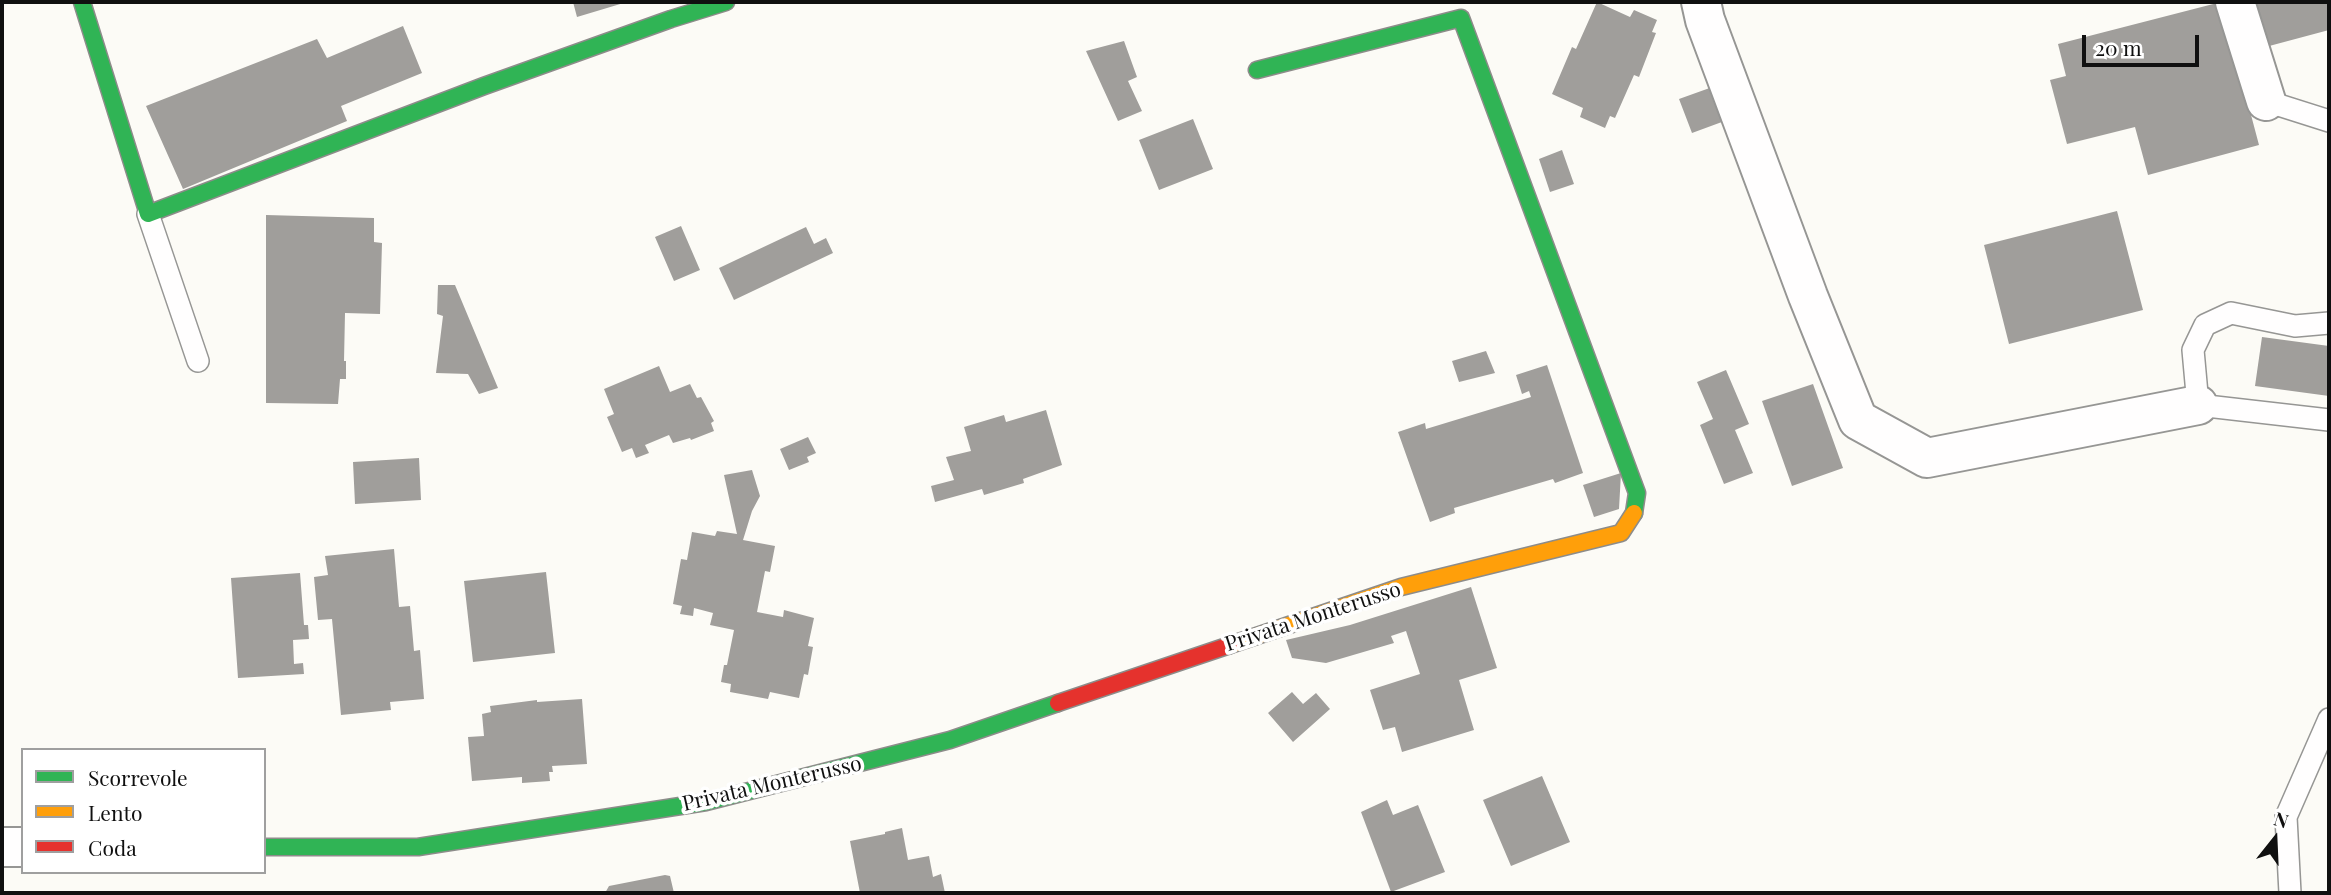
<!DOCTYPE html>
<style>
body{margin:0}
#map{position:relative;width:2331px;height:895px;overflow:hidden;background:#fcfbf6;font-family:"Playfair Display",serif}
canvas{display:block}
.frame{position:absolute;inset:0;border:4px solid #101010;pointer-events:none}
.legend{position:absolute;left:21px;top:748px;width:245px;height:126px;box-sizing:border-box;background:#fff;border:2px solid #9f9f9f;margin:0;padding:9px 12px;list-style:none;font-size:21px;color:#101010}
.legend li{display:flex;align-items:center;gap:14px;height:35px}
.legend b{width:35px;border:2px solid #9f9f9f}
.north{position:absolute;left:2240px;top:804px;width:70px;height:70px;-webkit-text-stroke:5px #fff;paint-order:stroke;rotate:18deg;font-size:19px;font-weight:700;line-height:28px;text-align:center;color:#101010}
.north::after{content:'';display:block;margin:auto;width:24px;height:32px;background:#101010;clip-path:polygon(50% 0,100% 100%,50% 72%,0 100%)}
.scale{position:absolute;left:2082px;top:35px;width:117px;height:32px;box-sizing:border-box;border:4px solid #101010;border-top:0;padding-left:9px;font-size:21px;line-height:24px;white-space:nowrap;color:#101010;-webkit-text-stroke:5px #fff;paint-order:stroke}
</style>
<div id="map">
<canvas width="2331" height="895"></canvas>
<div class="frame"></div>
<ul class="legend">
<li><b style="height:9px;background:#30b455"></b>Scorrevole</li>
<li><b style="height:9px;background:#ff9f0a"></b>Lento</li>
<li><b style="height:9px;background:#e5322d"></b>Coda</li>
</ul>
<div class="north">N</div>
<div class="scale">20 m</div>
</div>
<script>
const g = document.querySelector('canvas').getContext('2d');
g.lineJoin = 'round';
function fillPath(path, color) { g.fillStyle = color; g.fill(path, 'evenodd'); }
const poly = rows => new Path2D(rows.map(r => 'M' + r).join(''));
function stroke(path, color, width, dash) { g.strokeStyle = color; g.lineWidth = width; g.lineCap = dash ? 'butt' : 'round'; g.setLineDash(dash || []); g.stroke(path); }
function drawText(font, color, halo, rows, align = 'center') {
  g.font = font + ' "Playfair Display",serif'; g.lineWidth = 7; g.setLineDash([]); g.textBaseline = 'middle'; g.strokeStyle = halo; g.fillStyle = color; for (const [text, x, y, turn = 0] of rows) {
    g.save(); g.translate(x, y); g.rotate((+turn || 0) * Math.PI / 180); g.textAlign = isNaN(turn) ? turn : align; if (halo) g.strokeText(text, 0, 0); g.fillText(text, 0, 0); g.restore();
  }
}
const building = poly([
 [573,2,627,2,577,17],
 [1597,2,1630,17,1634,10,1657,20,1652,32,1656,33,1639,77,1634,75,1615,118,1610,116,1605,128,1580,117,1583,108,1552,94,1572,47,1576,49],
 [2221,2,2259,145,2148,175,2135,127,2067,144,2050,80,2066,76,2058,44],
 [2246,2,2329,2,2329,30,2258,49],
 [403,26,422,73,341,106,347,121,183,189,146,106,317,39,327,58],
 [1124,41,1137,77,1128,81,1142,111,1118,121,1086,51],
 [1718,85,1730,119,1692,133,1679,99],
 [1193,119,1213,169,1159,190,1139,140],
 [1562,150,1574,184,1550,192,1539,159],
 [2117,211,2143,310,2009,344,1984,245],
 [266,215,374,218,374,242,382,243,380,314,345,313,344,361,346,361,346,379,340,379,338,404,266,403],
 [681,226,700,270,674,281,655,237],
 [806,227,814,244,826,238,833,253,734,300,719,268],
 [438,285,455,285,498,388,479,394,468,374,436,373,443,316,437,314],
 [2262,337,2329,346,2329,396,2255,386],
 [1486,351,1495,373,1459,382,1452,361],
 [1547,365,1583,473,1555,483,1553,479,1454,508,1455,513,1430,522,1398,432,1425,423,1426,429,1531,397,1529,391,1522,394,1516,375],
 [659,366,670,392,690,384,697,398,701,397,714,421,711,423,714,431,691,440,690,438,673,443,669,435,645,445,649,453,636,458,632,448,622,452,607,417,614,414,604,389],
 [1726,370,1749,424,1735,430,1753,473,1724,484,1700,425,1713,419,1697,382],
 [1813,384,1843,468,1792,486,1762,401],
 [1046,410,1062,465,1023,479,1024,483,984,495,982,489,935,502,931,486,954,480,946,457,971,451,964,427,1004,415,1006,422],
 [808,437,816,453,807,457,809,462,789,470,780,449],
 [419,458,421,500,355,504,353,462],
 [752,470,760,496,752,511,743,540,775,546,770,572,765,571,757,612,783,617,784,610,814,618,808,646,813,647,808,675,804,674,799,698,770,692,768,699,730,692,731,684,721,682,724,665,727,665,734,630,710,625,713,613,694,608,693,616,680,614,682,606,673,604,681,559,687,560,692,532,715,536,717,531,737,534,724,475],
 [1621,473,1619,509,1594,517,1583,485],
 [394,549,399,607,410,606,414,651,420,650,424,699,390,702,391,710,341,715,332,619,318,620,314,577,328,575,325,556],
 [546,572,555,653,473,662,464,581],
 [300,573,304,625,308,625,309,639,293,640,294,664,303,663,304,674,238,678,231,578],
 [1471,587,1497,668,1459,680,1474,730,1402,752,1395,727,1383,730,1370,690,1420,674,1406,631,1391,636,1394,643,1326,663,1292,658,1286,640,1350,625],
 [1292,692,1303,704,1316,693,1330,709,1293,742,1268,713],
 [582,699,587,764,552,766,553,772,549,772,550,781,522,783,522,777,472,781,468,737,484,736,482,714,491,712,490,706,537,700,537,702],
 [1542,776,1570,842,1511,866,1483,800],
 [1387,800,1393,815,1418,805,1445,872,1391,892,1361,812],
 [902,828,908,860,929,856,933,877,941,874,945,893,860,893,850,841,885,834,885,832],
 [665,875,670,876,674,893,605,893,609,886]
]);
const lane = poly([
 [2266,101,2329,121],
 [148,214,198,361],
 [2329,323,2295,326,2231,313,2205,325,2193,350,2198,405,2329,420],
 [2290,893,2286,817,2329,719]
]);
const street = poly([
 [1701,2,1705,20,1808,296,1858,420,1927,458,2198,405],
 [2235,2,2266,101],
 [2,847,23,847]
]);
const fast = poly([
 [82,2,148,214,484,86,671,19,726,2],
 [1257,70,1461,18,1637,493,1634,513],
 [264,847,418,847,706,802,950,740,1058,703]
]);
const slow = poly([
 [1230,645,1401,587,1621,533,1634,513]
]);
const jam = poly([
 [1058,703,1230,645]
]);
const streetNames = [
 ["Privata Monterusso",1313,617,-18],
 ["Privata Monterusso",772,784,-13]
];
fillPath(building, '#a09e9b');
stroke(lane, '#969694', 24);
stroke(street, '#969694', 42);
stroke(fast, '#8d8c8a', 19);
stroke(slow, '#8d8c8a', 19);
stroke(jam, '#8d8c8a', 19);
stroke(lane, '#fffefe', 21);
stroke(street, '#fffefe', 38);
stroke(fast, '#30b455', 16);
stroke(slow, '#ff9f0a', 16);
stroke(jam, '#e5322d', 16);
drawText('21px', '#101010', '#fff', streetNames);
</script>
